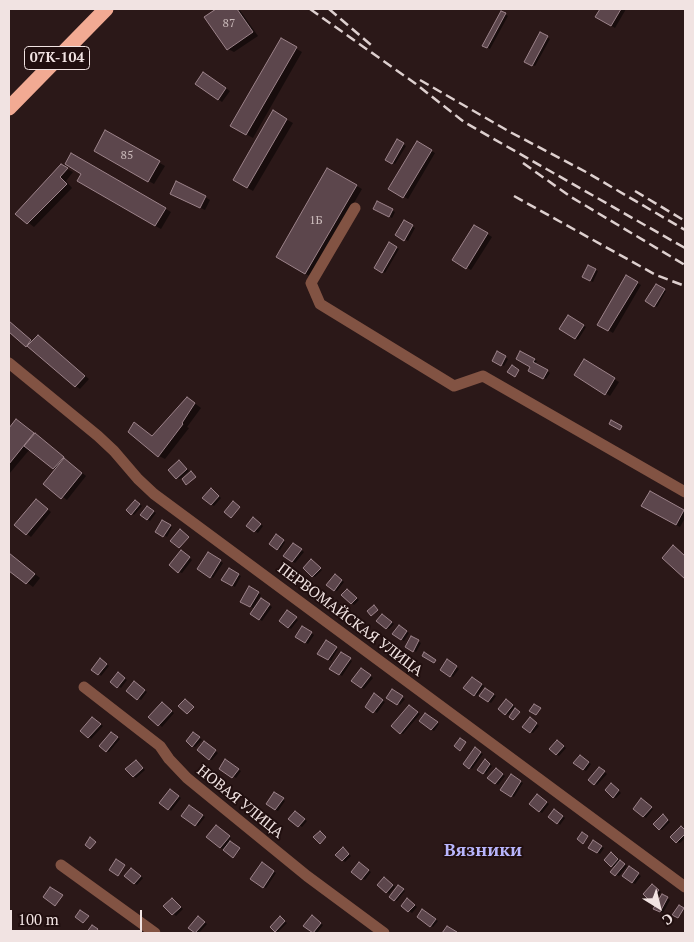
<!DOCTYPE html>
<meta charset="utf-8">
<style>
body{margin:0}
#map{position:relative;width:694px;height:942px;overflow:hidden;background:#2b1818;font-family:"PT Serif",serif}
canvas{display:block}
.frame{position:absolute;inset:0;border:10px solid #f1e3e2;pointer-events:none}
.north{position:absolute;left:634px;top:882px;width:50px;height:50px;-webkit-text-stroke:4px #210f0f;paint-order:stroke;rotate:144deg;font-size:14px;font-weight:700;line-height:20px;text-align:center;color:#f1e3e2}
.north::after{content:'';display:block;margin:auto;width:18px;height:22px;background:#f1e3e2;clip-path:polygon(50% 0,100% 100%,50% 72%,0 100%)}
.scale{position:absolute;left:10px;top:910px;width:132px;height:22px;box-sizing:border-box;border:2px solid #f1e3e2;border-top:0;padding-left:6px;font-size:15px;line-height:18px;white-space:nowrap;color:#f1e3e2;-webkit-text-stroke:4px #210f0f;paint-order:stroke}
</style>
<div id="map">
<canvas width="694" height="942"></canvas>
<div class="frame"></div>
<div class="north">С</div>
<div class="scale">100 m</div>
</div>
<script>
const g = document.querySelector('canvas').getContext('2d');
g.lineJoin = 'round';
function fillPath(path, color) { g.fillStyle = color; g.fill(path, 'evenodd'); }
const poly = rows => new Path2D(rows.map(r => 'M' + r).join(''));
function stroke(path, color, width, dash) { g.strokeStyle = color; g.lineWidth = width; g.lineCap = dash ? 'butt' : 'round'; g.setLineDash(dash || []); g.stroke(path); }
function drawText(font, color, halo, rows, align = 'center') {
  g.font = font + ' "PT Serif",serif'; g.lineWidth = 4; g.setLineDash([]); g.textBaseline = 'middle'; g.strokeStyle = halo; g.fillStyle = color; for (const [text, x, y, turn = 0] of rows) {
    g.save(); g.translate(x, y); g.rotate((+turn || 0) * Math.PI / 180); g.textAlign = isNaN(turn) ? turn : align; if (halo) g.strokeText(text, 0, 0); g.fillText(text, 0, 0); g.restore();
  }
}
const shadow = poly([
 [218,9,239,9,258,36,234,52,228,49,206,17],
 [602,9,626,9,615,28,597,17],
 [502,12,508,16,490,49,484,45],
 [541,34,550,39,535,66,526,61],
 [281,40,302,52,253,138,232,126],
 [208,76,230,91,222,102,218,99],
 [273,112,293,123,253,191,234,180],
 [106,132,165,166,154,184,95,150],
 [397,141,406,146,395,164,387,160],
 [417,143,435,153,408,199,390,189],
 [72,154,171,212,161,229,78,181,83,173],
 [61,166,73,172,66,181,72,188,34,227,17,214],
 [328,170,362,189,311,277,277,257],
 [176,196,205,197,210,200,205,210],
 [378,203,395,212,392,218,375,209],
 [404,222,415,228,408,241,397,235],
 [475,226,492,237,471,270,454,260],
 [390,244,399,249,385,273,376,268],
 [589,267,598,271,593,282,583,277],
 [626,277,641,285,613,333,598,324],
 [656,285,666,291,657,307,647,301],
 [568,317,586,327,578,340,561,329],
 [9,322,33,342,42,339,89,379,80,389,76,386,9,330],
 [498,353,508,359,504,366,493,361],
 [521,353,537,361,535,364,550,373,546,379,530,370,532,367],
 [584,361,619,382,610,396,575,375],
 [193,402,201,408,187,427,189,428,165,459,159,456,153,437],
 [17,421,86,476,67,500,45,484,56,470,30,449,9,474,9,430],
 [181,463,189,471,180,479,177,478],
 [213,491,221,498,214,506,204,498],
 [650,493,685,512,685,518,680,527,643,506],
 [40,503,51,512,31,537,16,525],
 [138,503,142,506,134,515,132,513],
 [147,507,156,513,150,521,142,515],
 [256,520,263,526,258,533,248,526],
 [163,522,172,527,167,537,157,531],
 [276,536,285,542,280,550,271,544],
 [296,546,304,552,295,563,285,556],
 [9,553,40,578,33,587,9,569],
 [184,553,192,560,182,573,179,572],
 [209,553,223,563,213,578,198,569],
 [314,562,322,570,315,577,313,576],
 [229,569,241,576,235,587,223,580],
 [338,577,344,582,337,591,334,590],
 [250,588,261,595,253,608,242,601],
 [350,592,359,600,354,605,352,603],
 [262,600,272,607,262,621,252,614],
 [290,613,298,620,291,629,281,621],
 [385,617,394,624,389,629,387,628],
 [302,627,314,635,308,644,296,636],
 [402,628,409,633,404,641,401,639],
 [411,637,421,643,416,652,406,646],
 [327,642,338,649,331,661,319,653],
 [341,653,352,661,342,676,331,668],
 [103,661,109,666,101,676,99,674],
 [448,661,459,669,453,677,442,669],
 [364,671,373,678,364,689,361,687],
 [121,676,127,680,121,688,112,682],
 [472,678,484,686,477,696,465,688],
 [137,684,147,692,141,700,128,691],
 [485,690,496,696,491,703,481,696],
 [392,691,405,699,400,705,388,697],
 [375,695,385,702,377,713,366,706],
 [509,702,515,707,508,715,506,713],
 [165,705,174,713,162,727,150,717],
 [412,708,420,714,403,734,401,733],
 [428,716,439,724,434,731,421,721],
 [95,720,103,726,91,739,82,731],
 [532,720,539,726,533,733,530,732],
 [114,735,120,739,109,752,106,751],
 [196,735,202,740,195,747,193,746],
 [560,743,566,748,559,756,551,749],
 [207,744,218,753,212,760,209,759],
 [475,749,483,754,472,769,464,763],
 [583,758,591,764,586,771,583,769],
 [226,761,241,771,236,778,221,768],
 [485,761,492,766,486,774,479,769],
 [138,763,145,770,136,778,133,776],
 [602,770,607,774,597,785,595,784],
 [498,771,505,776,498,785,489,778],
 [511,776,523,783,514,797,502,790],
 [614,786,621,793,616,798,613,797],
 [173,792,181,798,171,811,169,809],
 [275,793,285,801,278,811,267,804],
 [540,797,549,804,542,813,539,811],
 [644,802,653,809,646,818,635,809],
 [189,807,205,817,198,826,183,815],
 [557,812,565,818,560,825,558,823],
 [298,814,307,821,302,827,290,819],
 [665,817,670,822,662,830,660,829],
 [219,828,231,838,229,841,240,850,234,857,220,847],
 [684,829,685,838,680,843,677,842],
 [594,842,604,848,600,854,590,847],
 [345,850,351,856,345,862,337,855],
 [614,855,627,866,619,876,612,872,616,868,612,865],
 [262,864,276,873,266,888,252,879],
 [362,866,371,872,365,880,353,872],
 [629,867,641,876,635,884,623,876],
 [134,871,143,878,137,885,126,876],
 [387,880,395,887,389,894,387,892],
 [655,887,661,892,653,901,651,900],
 [401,888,405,891,397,901,395,900],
 [663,895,670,900,663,913,655,908],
 [175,901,183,909,176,916,165,906],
 [410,901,417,907,412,913,403,906],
 [423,911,438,921,433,927,418,917],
 [200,919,207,924,199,933,197,933,190,928],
 [314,919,323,925,317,933,305,926],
 [282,920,287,923,278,932,276,931]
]);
const building = poly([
 [216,9,237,9,253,32,227,50,204,17,216,9],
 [600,9,621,9,611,26,595,17,600,9],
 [501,11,506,13,487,48,482,46,501,11],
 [540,32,548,36,532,66,524,62,540,32],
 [281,38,297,47,246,135,230,126,281,38],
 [203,72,226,88,218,100,195,84,203,72],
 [273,110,287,119,247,188,233,180,273,110],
 [105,130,160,161,148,182,94,151,105,130],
 [397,139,404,143,392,164,385,160,397,139],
 [417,141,432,150,403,198,388,189,417,141],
 [71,153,166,208,155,226,77,181,81,174,65,164,71,153],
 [61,164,68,168,60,177,67,184,27,224,15,214,61,164],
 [327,168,357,185,305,274,276,257,327,168],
 [176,181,206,196,200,208,170,194,176,181],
 [377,201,393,209,389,217,373,209,377,201],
 [404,220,413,225,404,241,395,235,404,220],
 [474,225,488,233,466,269,452,260,474,225],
 [389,242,397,247,382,273,374,268,389,242],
 [588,265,596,269,590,281,582,277,588,265],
 [626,275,638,282,608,331,597,325,626,275],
 [656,284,665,289,654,307,645,301,656,284],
 [568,315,584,325,575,339,559,329,568,315],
 [9,321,31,340,26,347,9,332,9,321],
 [38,335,85,376,75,387,27,346,38,335],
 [497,351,506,356,501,366,492,361,497,351],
 [520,351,535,359,533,362,548,370,543,379,528,371,530,367,516,359,520,351],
 [584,359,615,378,605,395,574,375,584,359],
 [512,365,519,370,515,377,507,372,512,365],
 [187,397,195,403,182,423,183,424,158,457,128,432,134,422,152,436,187,397],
 [16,419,34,433,9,464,9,428,16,419],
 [611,420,622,426,620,430,609,424,611,420],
 [35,433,64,457,53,469,24,446,35,433],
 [64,458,82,473,61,499,43,484,64,458],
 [179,460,187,469,176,479,168,470,179,460],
 [191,471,196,477,186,485,182,479,191,471],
 [211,488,219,496,211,505,202,498,211,488],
 [650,491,684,510,676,525,641,506,650,491],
 [36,499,48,509,26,535,14,525,36,499],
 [135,500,140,504,131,515,126,510,135,500],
 [233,501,240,507,231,518,224,512,233,501],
 [147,506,154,511,147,520,140,515,147,506],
 [253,517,261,524,254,532,246,526,253,517],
 [162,520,171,525,163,537,155,532,162,520],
 [180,529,189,537,179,548,170,541,180,529],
 [276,534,284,540,277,550,269,544,276,534],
 [293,543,302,549,292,562,283,556,293,543],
 [673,545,685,556,685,579,662,558,673,545],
 [181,550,190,557,178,573,169,565,181,550],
 [208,552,221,560,210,578,197,569,208,552],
 [9,553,35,574,26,584,9,571,9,553],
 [311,559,321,568,312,577,303,568,311,559],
 [229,568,239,574,232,586,221,580,229,568],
 [335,574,342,580,334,591,326,585,335,574],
 [249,586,259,592,250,607,240,602,249,586],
 [347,589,357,598,351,604,341,595,347,589],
 [261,598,270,604,259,620,250,614,261,598],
 [374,605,378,610,371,616,367,611,374,605],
 [287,610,297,617,288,628,279,621,287,610],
 [382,614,392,622,386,629,376,621,382,614],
 [399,625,407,631,401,640,392,634,399,625],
 [302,626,312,632,305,643,295,637,302,626],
 [411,636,419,640,413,652,405,647,411,636],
 [326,640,337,647,328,660,317,654,326,640],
 [341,652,351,658,339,675,329,669,341,652],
 [424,652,436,660,434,663,422,656,424,652],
 [100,658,107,664,98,675,91,670,100,658],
 [447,659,457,666,450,677,440,670,447,659],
 [361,668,371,675,361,688,351,681,361,668],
 [118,672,125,678,117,688,110,682,118,672],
 [472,677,482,684,474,696,463,688,472,677],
 [134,681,145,690,137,700,126,691,134,681],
 [485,688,494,694,488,702,479,696,485,688],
 [392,689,403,696,397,705,386,698,392,689],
 [374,693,383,700,373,713,365,707,374,693],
 [185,699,194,707,187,714,178,706,185,699],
 [506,699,513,705,505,715,498,709,506,699],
 [162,702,172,711,158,726,148,717,162,702],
 [534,704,541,708,536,715,529,711,534,704],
 [409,705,418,712,400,734,391,726,409,705],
 [515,708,520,712,513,720,509,717,515,708],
 [425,713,438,722,431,730,419,721,425,713],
 [92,717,101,724,88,738,80,731,92,717],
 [530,717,537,723,530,733,522,727,530,717],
 [111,732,118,737,106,752,99,746,111,732],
 [193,732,200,737,192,747,186,741,193,732],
 [460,738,466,742,460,751,454,746,460,738],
 [557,740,564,746,556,755,549,749,557,740],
 [204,741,216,750,209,760,197,750,204,741],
 [475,747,481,752,469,769,463,764,475,747],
 [580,755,589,762,583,770,573,763,580,755],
 [225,759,239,769,232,778,219,769,225,759],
 [485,759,490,764,483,774,477,770,485,759],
 [136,760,143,768,133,777,125,769,136,760],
 [599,767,605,771,594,785,588,780,599,767],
 [496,768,503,774,495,784,487,778,496,768],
 [511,774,521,781,511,797,500,790,511,774],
 [611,783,619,790,613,798,605,790,611,783],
 [170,789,179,796,168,810,159,803,170,789],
 [274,792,284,798,275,810,266,804,274,792],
 [537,794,547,802,539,812,529,804,537,794],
 [641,798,652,807,643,817,633,809,641,798],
 [189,805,203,815,195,826,181,816,189,805],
 [554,809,563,816,557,824,548,817,554,809],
 [295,811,305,819,298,827,288,819,295,811],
 [663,814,668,820,659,830,653,824,663,814],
 [216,825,230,836,220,848,206,837,216,825],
 [681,826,685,830,685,834,676,843,670,837,681,826],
 [320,831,326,837,320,844,313,837,320,831],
 [582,832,588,836,583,844,577,839,582,832],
 [90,837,96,842,90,849,85,845,90,837],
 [593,840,602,846,597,853,588,848,593,840],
 [230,841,240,848,233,858,223,850,230,841],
 [343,847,349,854,342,861,335,855,343,847],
 [611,852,618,859,611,867,604,860,611,852],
 [116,859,125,865,118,876,109,870,116,859],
 [620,860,625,864,615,876,610,872,620,860],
 [262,862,274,871,263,888,250,879,262,862],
 [359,862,369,870,361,880,351,872,359,862],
 [629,866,639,873,632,883,622,876,629,866],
 [131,868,141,876,134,884,124,876,131,868],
 [384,877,393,885,386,893,377,885,384,877],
 [652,884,659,890,650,901,643,894,652,884],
 [398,885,404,889,394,901,389,897,398,885],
 [50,887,63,895,55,906,43,897,50,887],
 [662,894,668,897,660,912,653,909,662,894],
 [172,898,181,907,172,915,163,906,172,898],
 [407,898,415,905,408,912,401,906,407,898],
 [679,905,684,908,678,918,672,915,679,905],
 [422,909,436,919,430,927,417,917,422,909],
 [80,910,89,916,83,923,75,917,80,910],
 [312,915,321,923,313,933,303,926,312,915],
 [198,916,205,922,195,933,188,928,198,916],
 [280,916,285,921,275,932,270,927,280,916],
 [92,925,98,929,95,933,86,933,92,925],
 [447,926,457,932,456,933,442,933,447,926]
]);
const minor = poly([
 [355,208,311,283,320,304,454,386,483,376,685,492],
 [9,363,98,436,114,451,138,479,154,494,685,887],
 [84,687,160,746,169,759,187,778,307,876,384,933],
 [61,865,155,933]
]);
const highway = poly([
 [9,108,106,9]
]);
const rail = poly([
 [310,9,416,84,464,122,685,248],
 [329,9,371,45],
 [420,80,510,132,586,172,685,230],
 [523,163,571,197,685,265],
 [635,191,685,221],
 [514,196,656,275,685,286]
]);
const numberNames = [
 ["87",229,24],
 ["85",127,156],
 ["1Б",316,221]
];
const shields = [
 [57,58,65]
];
const shieldNames = [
 ["07К-104",57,58]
];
const streetNames = [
 ["ПЕРВОМАЙСКАЯ УЛИЦА",350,620,37],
 ["НОВАЯ УЛИЦА",240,802,39]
];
const quarterNames = [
 ["Вязники",483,851]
];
fillPath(shadow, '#0007');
fillPath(building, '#5c464c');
stroke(building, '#9c838a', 1);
stroke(minor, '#825343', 11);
stroke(highway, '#f2aa93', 15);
stroke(rail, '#ddcfce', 2.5, [10, 5]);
drawText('12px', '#ccbcbc', null, numberNames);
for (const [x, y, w] of shields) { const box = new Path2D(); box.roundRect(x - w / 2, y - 11.5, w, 23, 4); g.fillStyle = '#210f0f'; g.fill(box); stroke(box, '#f1e3e2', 1); }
drawText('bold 14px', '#f1e3e2', null, shieldNames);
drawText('15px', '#f1e3e2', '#210f0f', streetNames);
drawText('bold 18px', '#b8b5fc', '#210f0f', quarterNames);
</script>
